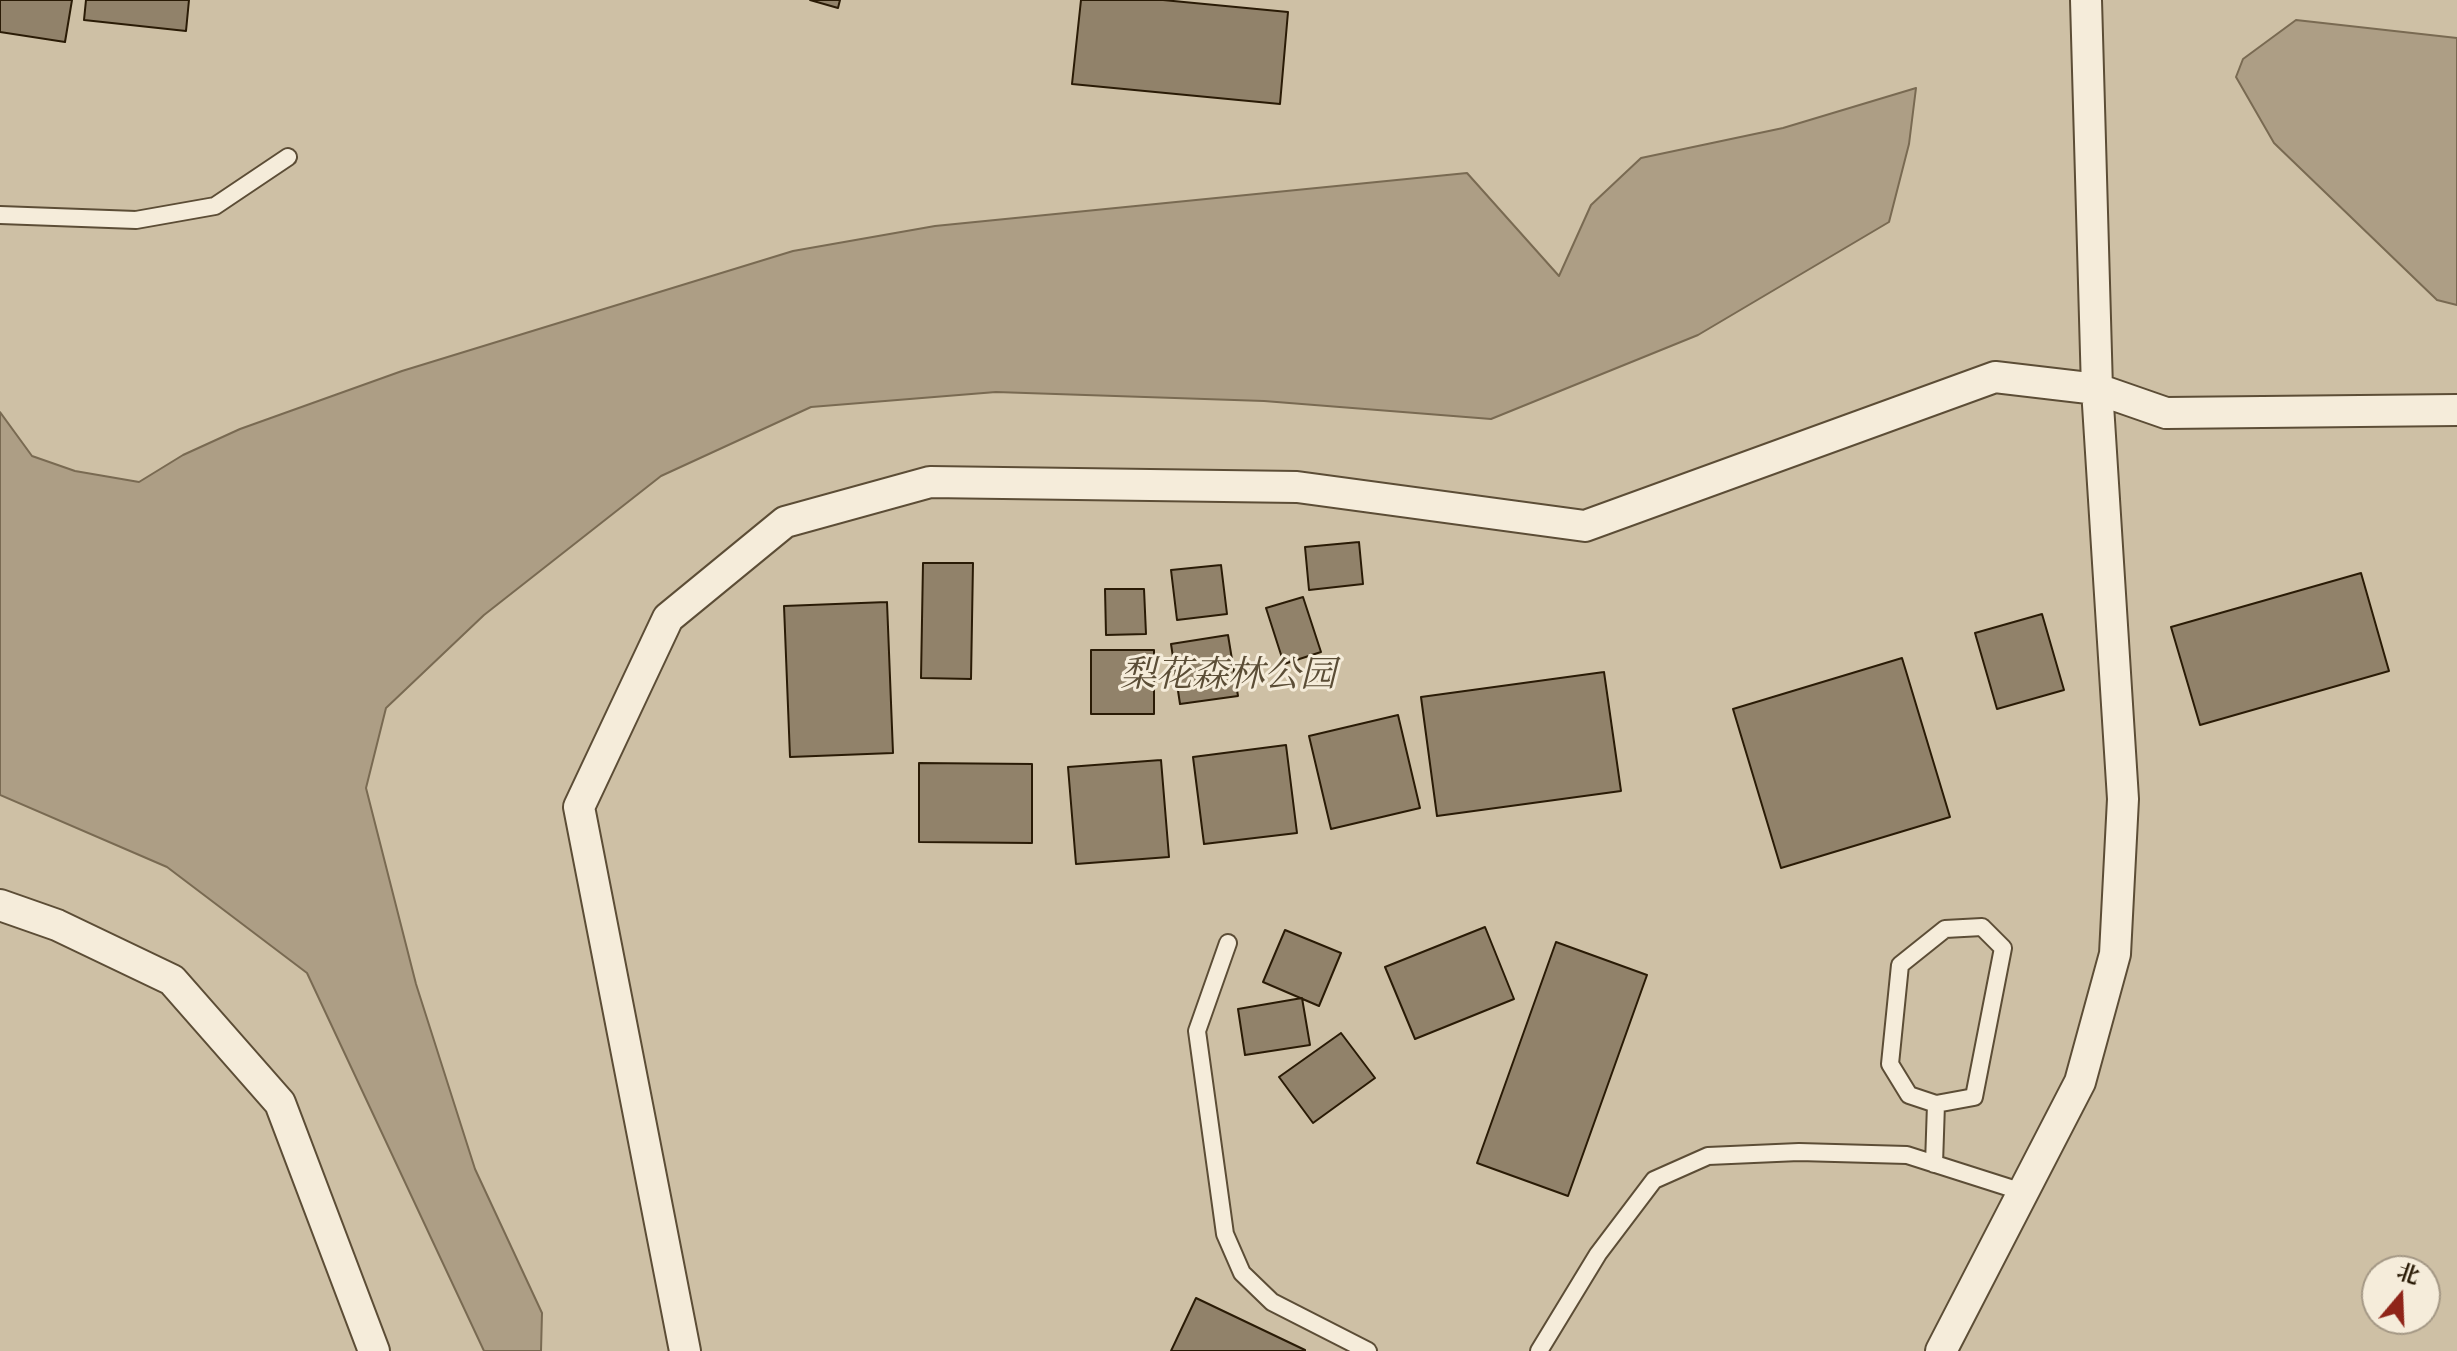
<!DOCTYPE html>
<meta charset="utf-8">
<style>
body{margin:0}
#map{position:relative;width:2457px;height:1351px;overflow:hidden;background:#f0e2c6;font-family:"EB Garamond","Noto Serif SC",serif}
canvas{display:block}
.north{position:absolute;left:2361px;top:1255px;width:80px;height:80px;box-sizing:border-box;background:#f5ecda;border:2px solid #a49885;border-radius:50%;rotate:19deg;font-size:22px;font-weight:700;line-height:32px;text-align:center;color:#2a1b06}
.north::after{content:'';display:block;margin:auto;width:28px;height:36px;background:#8f2418;clip-path:polygon(50% 0,100% 100%,50% 72%,0 100%)}
</style>
<div id="map">
<canvas width="2457" height="1351"></canvas>
<div class="north">北</div>
</div>
<script>
const g = document.querySelector('canvas').getContext('2d');
g.lineJoin = 'round';
function fillPath(path, color) { g.fillStyle = color; g.fill(path, 'evenodd'); }
const poly = rows => new Path2D(rows.map(r => 'M' + r).join(''));
function stroke(path, color, width, dash) { g.strokeStyle = color; g.lineWidth = width; g.lineCap = dash ? 'butt' : 'round'; g.setLineDash(dash || []); g.stroke(path); }
function drawText(font, color, halo, rows, align = 'center') {
  g.font = font + ' "EB Garamond","Noto Serif SC",serif'; g.lineWidth = 6; g.setLineDash([]); g.textBaseline = 'middle'; g.strokeStyle = halo; g.fillStyle = color; for (const [text, x, y, turn = 0] of rows) {
    g.save(); g.translate(x, y); g.rotate((+turn || 0) * Math.PI / 180); g.textAlign = isNaN(turn) ? turn : align; if (halo) g.strokeText(text, 0, 0); g.fillText(text, 0, 0); g.restore();
  }
}
const green = poly([
 [0,0,2457,0,2457,1351,0,1351],
 [2377,1271,2425,1271,2425,1319,2377,1319]
]);
const water = poly([
 [2296,20,2457,38,2457,305,2437,300,2274,143,2236,77,2243,59,2296,20],
 [1916,88,1909,144,1889,222,1698,335,1491,419,1264,401,996,392,811,407,661,476,484,615,386,708,366,788,416,984,475,1169,542,1313,541,1351,484,1351,307,973,167,867,0,795,0,412,32,456,75,471,139,482,183,455,240,429,402,371,793,251,935,226,1467,173,1559,276,1591,205,1641,158,1783,128,1916,88]
]);
const building = poly([
 [0,0,72,0,65,42,0,32,0,0],
 [86,0,189,0,186,31,84,20,86,0],
 [810,0,840,0,838,8,810,0],
 [1081,0,1163,0,1288,12,1280,104,1072,84,1081,0],
 [1359,542,1363,584,1309,590,1305,547,1359,542],
 [923,563,973,563,971,679,921,678,923,563],
 [1221,565,1227,614,1177,620,1171,570,1221,565],
 [2361,573,2389,671,2200,725,2171,627,2361,573],
 [1105,589,1144,589,1146,634,1106,635,1105,589],
 [1303,597,1321,652,1284,664,1266,608,1303,597],
 [887,602,893,753,790,757,784,606,887,602],
 [2042,614,2064,690,1997,709,1975,633,2042,614],
 [1228,635,1238,696,1180,704,1171,644,1228,635],
 [1091,650,1154,650,1154,714,1091,714,1091,650],
 [1902,658,1950,817,1781,868,1733,709,1902,658],
 [1604,672,1621,791,1437,816,1421,697,1604,672],
 [1398,715,1420,808,1331,829,1309,736,1398,715],
 [1286,745,1297,833,1204,844,1193,757,1286,745],
 [1161,760,1169,857,1076,864,1068,767,1161,760],
 [919,763,1032,764,1032,843,919,842,919,763],
 [1485,927,1514,999,1415,1039,1385,967,1485,927],
 [1285,930,1341,953,1319,1006,1263,982,1285,930],
 [1556,942,1647,975,1568,1196,1477,1163,1556,942],
 [1302,998,1310,1045,1245,1055,1238,1009,1302,998],
 [1341,1033,1375,1078,1313,1123,1279,1077,1341,1033],
 [1196,1298,1305,1350,1305,1351,1171,1351,1196,1298]
]);
const service = poly([
 [0,215,136,220,215,206,288,157],
 [1982,927,2003,948,1974,1097,1936,1104,1909,1095,1890,1064,1900,965,1945,929,1982,927],
 [1228,943,1197,1031,1225,1234,1242,1273,1272,1302,1368,1351],
 [1934,1164,1936,1104],
 [1539,1351,1598,1254,1654,1180,1708,1156,1799,1152,1907,1155,2023,1192]
]);
const minor = poly([
 [0,905,57,925,172,980,280,1103,374,1351],
 [685,1351,579,807,668,618,785,522,930,482,1297,487,1585,526,1995,377,2097,389,2166,413,2457,410],
 [1941,1351,2080,1082,2115,954,2123,799,2097,389,2086,0]
]);
const parkNames = [
 ["梨花森林公园",1228,676]
];
fillPath(green, '#cec0a5');
fillPath(water, '#ad9e85');
stroke(water, '#796a52', 2);
fillPath(building, '#91826a');
stroke(building, '#2a1b06', 2);
stroke(service, '#5c4d36', 20);
stroke(minor, '#5c4d36', 34);
stroke(service, '#f5ecda', 16);
stroke(minor, '#f5ecda', 30);
drawText('italic 36px', '#5b4d36', '#f5ecda', parkNames);
</script>
